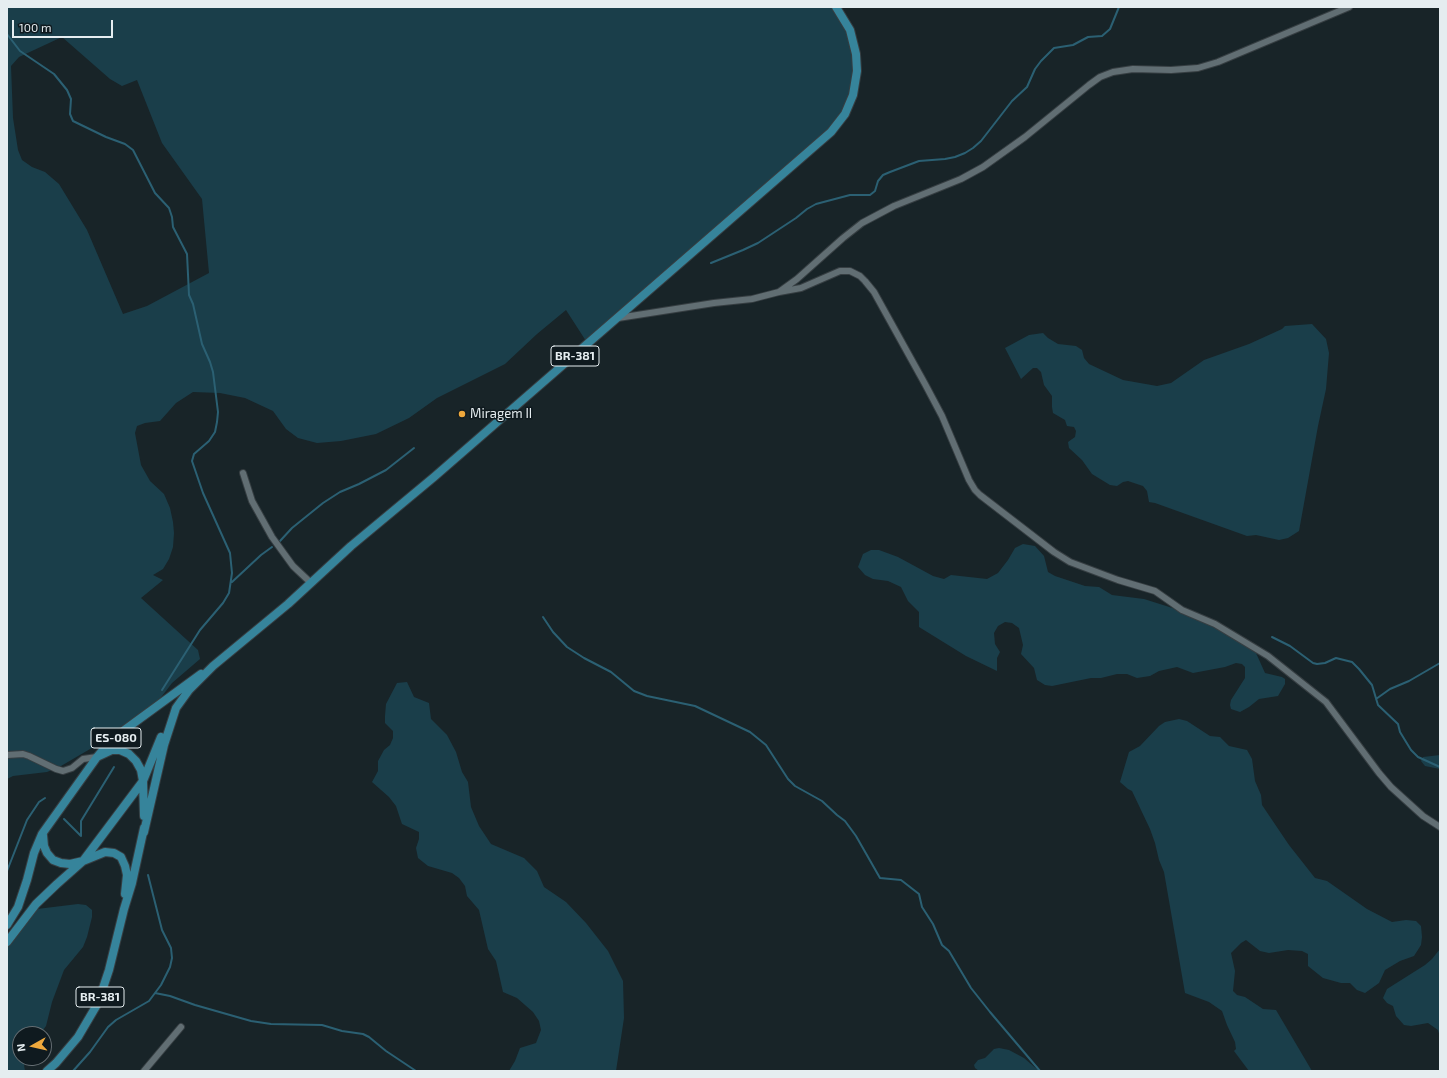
<!DOCTYPE html>
<style>
body{margin:0}
#map{position:relative;width:1447px;height:1078px;overflow:hidden;background:#182428;font-family:"Exo 2",sans-serif}
canvas{display:block}
.frame{position:absolute;inset:0;border:8px solid #e5edf0;pointer-events:none}
.north{position:absolute;left:12px;top:1026px;width:40px;height:40px;box-sizing:border-box;background:#0f1a1f;border:1px solid #656e73;border-radius:50%;rotate:262deg;font-size:11px;font-weight:700;line-height:16px;text-align:center;color:#e5edf0}
.north::after{content:'';display:block;margin:auto;width:14px;height:18px;background:#eea83c;clip-path:polygon(50% 0,100% 100%,50% 72%,0 100%)}
.scale{position:absolute;left:12px;top:20px;width:101px;height:18px;box-sizing:border-box;border:2px solid #e5edf0;border-top:0;padding-left:5px;font-size:12px;line-height:14px;white-space:nowrap;color:#e5edf0;-webkit-text-stroke:3px #0f1a1f;paint-order:stroke}
</style>
<div id="map">
<canvas width="1447" height="1078"></canvas>
<div class="frame"></div>
<div class="north">N</div>
<div class="scale">100 m</div>
</div>
<script>
const g = document.querySelector('canvas').getContext('2d');
g.lineJoin = 'round';
function fillPath(path, color) { g.fillStyle = color; g.fill(path, 'evenodd'); }
const poly = rows => new Path2D(rows.map(r => 'M' + r).join(''));
function stroke(path, color, width, dash) { g.strokeStyle = color; g.lineWidth = width; g.lineCap = dash ? 'butt' : 'round'; g.setLineDash(dash || []); g.stroke(path); }
function drawText(font, color, halo, rows, align = 'center') {
  g.font = font + ' "Exo 2",sans-serif'; g.lineWidth = 3; g.setLineDash([]); g.textBaseline = 'middle'; g.strokeStyle = halo; g.fillStyle = color; for (const [text, x, y, turn = 0] of rows) {
    g.save(); g.translate(x, y); g.rotate((+turn || 0) * Math.PI / 180); g.textAlign = isNaN(turn) ? turn : align; if (halo) g.strokeText(text, 0, 0); g.fillText(text, 0, 0); g.restore();
  }
}
const green = poly([
 [7,7,833,7,849,33,855,70,847,105,833,126,717,228,694,245,677,263,586,341,566,310,537,334,505,364,437,398,409,418,376,434,341,441,317,443,298,438,286,429,273,411,245,398,220,393,193,392,176,403,160,421,145,423,137,426,135,433,141,465,150,481,164,494,170,508,173,522,174,533,173,547,169,559,163,569,153,575,163,580,141,598,198,650,200,659,172,683,156,704,114,735,61,766,47,772,13,776,7,779],
 [62,37,110,79,122,86,137,80,162,143,202,199,209,273,147,306,123,314,87,230,59,184,45,172,32,167,22,160,18,150,13,118,11,66,19,57],
 [1312,324,1326,339,1329,353,1326,389,1318,426,1299,531,1288,538,1279,540,1256,535,1247,536,1155,503,1149,502,1147,491,1143,486,1128,481,1123,482,1117,486,1110,485,1092,474,1082,460,1069,448,1068,442,1075,437,1076,431,1074,427,1067,426,1065,420,1053,413,1052,407,1052,396,1044,385,1041,372,1037,368,1033,368,1021,379,1005,348,1029,335,1043,333,1048,338,1058,344,1076,346,1082,350,1084,358,1089,364,1123,380,1157,386,1171,383,1204,360,1249,344,1282,329,1285,326],
 [1023,544,1035,546,1044,556,1048,572,1055,576,1085,586,1099,587,1112,595,1144,599,1182,611,1225,630,1256,653,1265,673,1282,677,1285,679,1285,684,1278,696,1259,699,1249,707,1240,712,1231,709,1230,705,1231,700,1245,678,1245,667,1242,664,1236,663,1225,667,1193,673,1177,667,1159,671,1150,676,1137,678,1127,674,1117,674,1101,678,1091,678,1052,686,1045,685,1037,680,1034,668,1021,654,1023,645,1019,628,1012,623,1005,622,998,626,994,633,995,644,1000,652,997,658,997,671,966,656,919,627,919,612,908,601,901,587,888,581,873,579,865,575,858,567,863,554,871,550,879,550,898,557,933,576,944,579,951,575,987,579,998,573,1008,560,1015,548],
 [407,682,414,697,429,703,431,719,447,735,456,752,462,772,468,782,471,807,479,826,491,844,524,858,537,871,544,887,566,902,586,923,608,951,623,981,624,1018,616,1071,509,1071,515,1061,520,1048,536,1043,541,1030,539,1021,533,1012,517,998,503,992,496,961,488,949,479,910,467,896,465,886,459,878,452,873,428,866,418,858,416,848,419,839,419,832,402,824,396,806,389,797,372,782,378,771,378,761,384,750,390,745,393,738,393,731,385,723,385,716,386,704,397,683],
 [1179,719,1187,721,1210,736,1220,737,1229,746,1247,750,1252,759,1255,781,1261,795,1262,805,1289,845,1315,878,1327,881,1367,909,1392,922,1406,920,1416,921,1421,926,1422,937,1421,945,1414,956,1400,961,1385,970,1379,983,1365,993,1357,990,1350,983,1341,983,1323,978,1308,966,1308,954,1302,951,1288,950,1269,953,1260,951,1246,940,1241,943,1231,953,1235,971,1233,991,1237,995,1245,997,1263,1009,1276,1010,1312,1071,1249,1071,1234,1051,1236,1049,1235,1042,1227,1025,1222,1011,1209,1002,1185,993,1164,872,1159,860,1155,843,1150,829,1132,791,1128,789,1120,782,1129,752,1140,746,1159,726,1165,722],
 [1440,755,1440,769,1425,766,1421,761,1423,757],
 [78,904,86,905,92,910,92,917,87,937,83,947,64,970,52,1002,46,1026,40,1034,20,1034,20,1058,27,1058,24,1065,25,1071,7,1071,7,945,23,924,37,909],
 [1440,949,1440,1037,1438,1030,1428,1023,1411,1026,1404,1025,1396,1016,1393,1006,1387,1003,1383,998,1387,989,1425,965,1432,959],
 [999,1048,1009,1050,1024,1058,1039,1071,979,1071,975,1068,974,1065,978,1060,985,1058,994,1049]
]);
const stream = poly([
 [7,34,20,51,54,74,67,90,71,99,70,114,73,121,106,137,125,144,133,150,155,193,169,208,172,217,173,227,187,254,189,295,193,304,202,344,210,362,213,372,218,412,217,422,215,432,209,441,194,454,192,461,203,493,230,553,232,573,229,593,223,603,200,630,162,690],
 [711,263,743,250,758,243,796,218,807,209,816,204,850,195,870,195,875,191,878,181,883,175,890,172,919,161,945,159,955,157,965,153,973,148,981,141,1012,101,1027,87,1035,69,1041,61,1054,48,1073,45,1088,37,1102,36,1110,29,1119,7],
 [280,541,292,528,323,503,340,492,359,484,386,470,414,448],
 [232,582,261,555,272,547],
 [543,617,553,632,567,647,584,658,611,672,634,691,647,696,695,706,750,732,766,745,788,779,795,786,822,801,837,815,845,821,856,836,880,878,901,880,919,894,922,907,933,924,942,945,949,951,971,988,990,1012,1040,1071],
 [1272,637,1290,646,1313,663,1317,664,1325,663,1336,658,1352,662,1359,669,1372,685,1378,705,1398,724,1400,732,1411,750,1418,757,1440,767],
 [1376,699,1390,689,1409,681,1440,663],
 [64,819,81,836],
 [81,836,81,821,114,767],
 [7,871,27,820,39,802,45,798],
 [155,993,170,996,195,1005,251,1021,271,1024,322,1025,342,1031,363,1034,369,1037,386,1051,416,1071],
 [73,1071,90,1052,108,1027,116,1020,149,1001,161,985,170,967,172,958,171,948,162,930,148,875]
]);
const minor = poly([
 [779,292,801,288,840,271,850,271,860,276,865,281,874,292,925,384,942,416,969,480,975,490,980,495,1054,552,1070,562,1118,580,1155,591,1182,610,1215,624,1268,656,1326,702,1379,773,1391,787,1423,816,1440,827],
 [618,318,714,303,752,299,779,292,797,279,843,238,862,223,894,206,961,179,983,167,1025,137,1089,85,1100,77,1113,72,1133,69,1171,70,1198,68,1218,62,1349,7],
 [243,473,252,501,272,537,293,566,310,582],
 [7,755,23,754,29,756,56,769,63,771,72,768,83,759,97,757],
 [144,1071,181,1027]
]);
const major = poly([
 [97,757,112,750,120,750,129,754,136,761,141,770,143,781,144,816],
 [144,832,164,745,176,708,189,690,213,666,288,604,351,546,434,477,831,132,845,114,853,95,857,71,856,54,850,30,836,7],
 [43,835,44,846,47,853,53,860,61,863,70,864,83,861,105,852,114,853,121,857,125,866,127,875,125,894],
 [7,925,18,907,27,880,34,853,42,834,97,757,107,745,123,731,201,674],
 [7,942,36,904,57,884,83,861,143,781,161,737],
 [47,1071,56,1063,78,1037,98,1003,109,970,124,909,132,883,144,828]
]);
const markers = [
 [462,414,4,"#eea83c"]
];
const shields = [
 [575,356,48],
 [116,738,50],
 [100,997,48]
];
const shieldNames = [
 ["BR-381",575,356],
 ["ES-080",116,738],
 ["BR-381",100,997]
];
const poiNames = [
 ["Miragem II",470,414]
];
fillPath(green, '#1a3e4a');
stroke(stream, '#2b6073', 2);
stroke(minor, '#363e42', 8);
stroke(major, '#363e42', 10);
stroke(minor, '#616e73', 6);
stroke(major, '#36849b', 8);
for (const [x, y, r, color] of markers) { const dot = new Path2D(); dot.arc(x, y, r, 0, 2 * Math.PI); g.fillStyle = color; g.fill(dot); stroke(dot, '#0f1a1f', 1.5); }
for (const [x, y, w] of shields) { const box = new Path2D(); box.roundRect(x - w / 2, y - 10, w, 20, 3); g.fillStyle = '#0f1a1f'; g.fill(box); stroke(box, '#e5edf0', 1); }
drawText('bold 12px', '#e5edf0', null, shieldNames);
drawText('13px', '#e5edf0', '#0f1a1f', poiNames, 'left');
</script>
